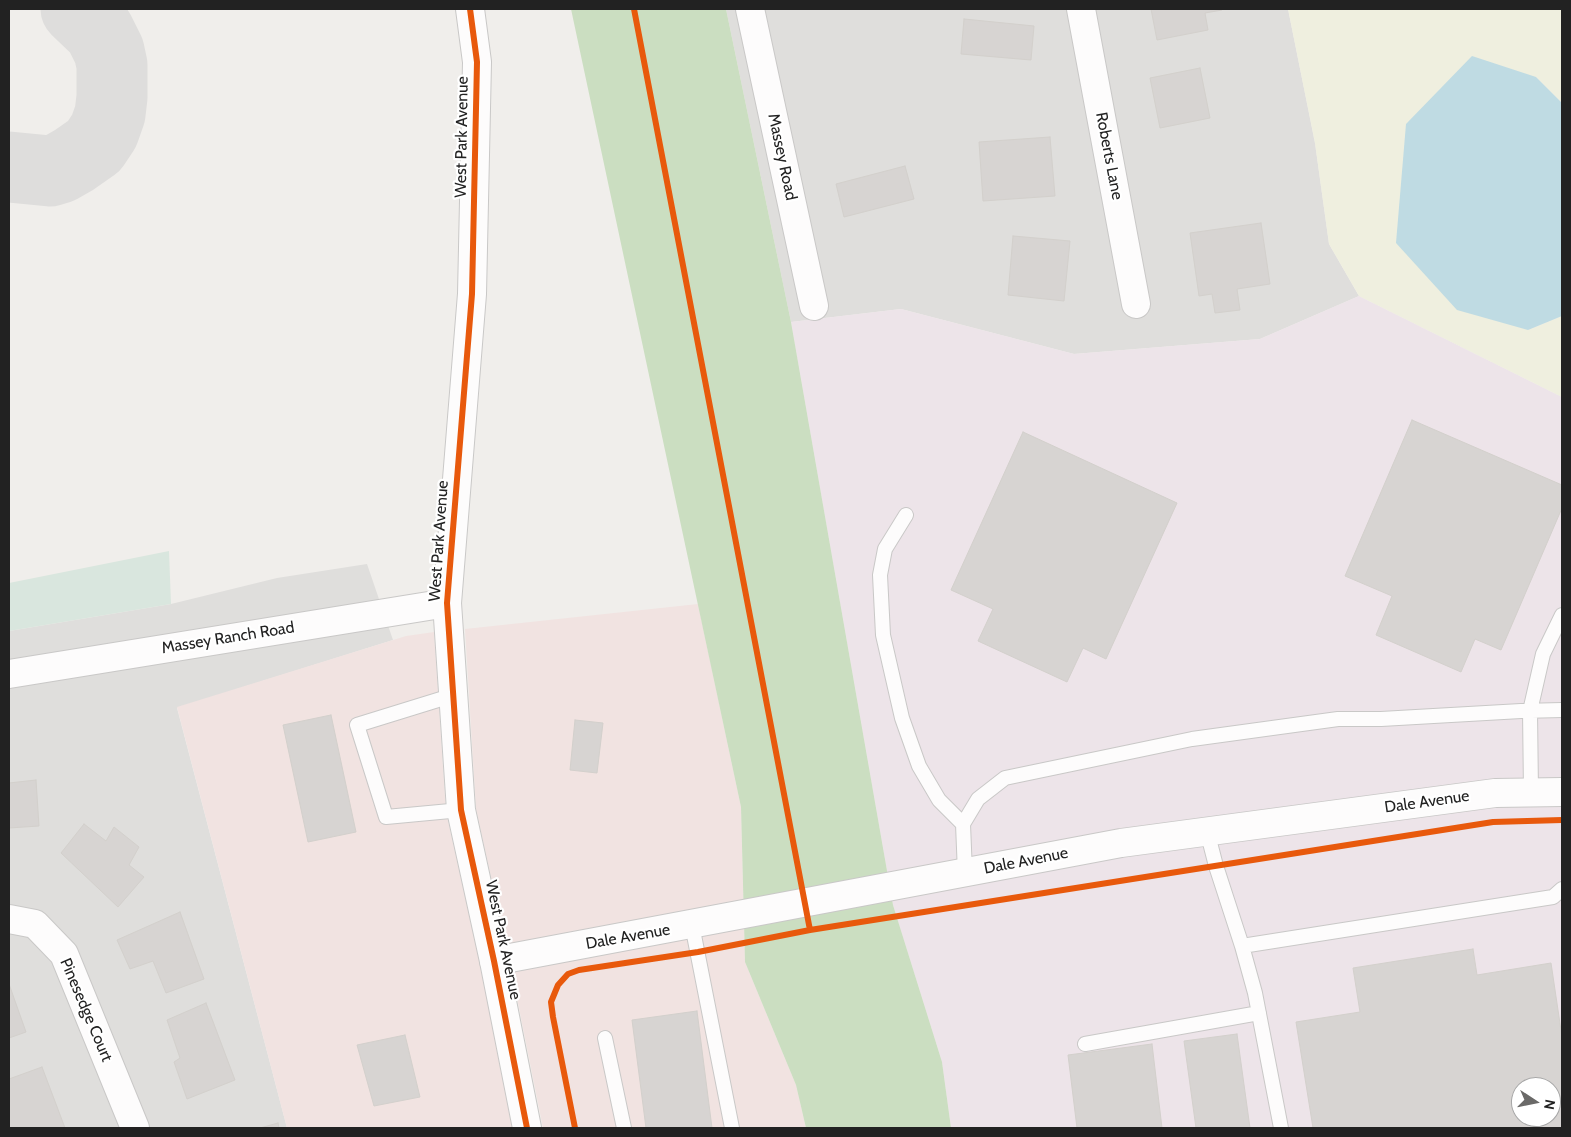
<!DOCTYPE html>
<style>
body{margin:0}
#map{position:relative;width:1571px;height:1137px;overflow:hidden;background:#f0eeeb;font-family:Cabin,sans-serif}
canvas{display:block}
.frame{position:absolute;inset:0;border:10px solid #222;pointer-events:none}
.north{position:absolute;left:1511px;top:1077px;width:50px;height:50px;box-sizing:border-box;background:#fff;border:1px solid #a7a7a7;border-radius:50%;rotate:101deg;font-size:14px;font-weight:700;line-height:20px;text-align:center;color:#222}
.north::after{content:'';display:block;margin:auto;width:18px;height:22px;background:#6a6968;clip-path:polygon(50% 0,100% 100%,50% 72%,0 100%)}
</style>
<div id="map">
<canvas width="1571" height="1137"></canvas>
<div class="frame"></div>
<div class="north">N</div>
</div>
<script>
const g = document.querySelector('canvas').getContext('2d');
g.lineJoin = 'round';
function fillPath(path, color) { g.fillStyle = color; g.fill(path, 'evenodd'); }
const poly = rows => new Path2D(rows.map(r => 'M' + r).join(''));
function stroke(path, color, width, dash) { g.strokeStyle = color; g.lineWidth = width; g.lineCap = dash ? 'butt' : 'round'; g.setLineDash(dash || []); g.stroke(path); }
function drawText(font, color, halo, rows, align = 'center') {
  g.font = font + ' Cabin,sans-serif'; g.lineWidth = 4.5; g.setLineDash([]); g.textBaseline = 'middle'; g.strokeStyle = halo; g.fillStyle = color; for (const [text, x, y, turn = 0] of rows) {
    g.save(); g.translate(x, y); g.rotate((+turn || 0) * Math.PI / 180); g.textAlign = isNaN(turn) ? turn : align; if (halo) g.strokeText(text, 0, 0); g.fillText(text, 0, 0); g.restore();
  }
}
const residential = poly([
 [726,9,1288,9,1315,143,1329,244,1359,296,1260,339,1074,354,901,309,791,322],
 [367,564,393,640,177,708,287,1128,9,1128,9,631,171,604,277,578]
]);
const commercial = poly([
 [698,604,741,807,745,962,796,1085,806,1128,543,1128,512,973,476,809,465,629],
 [434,632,446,812,480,963,512,1128,287,1128,177,707,406,636]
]);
const industrial = poly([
 [1359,296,1562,397,1562,1128,951,1128,942,1062,893,905,791,322,901,309,1074,354,1260,339],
 [1521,1087,1551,1087,1551,1117,1521,1117]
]);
const farmland = poly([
 [1288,9,1562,9,1562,103,1536,77,1528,330,1562,316,1562,397,1359,296,1329,244,1315,143]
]);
const forest = poly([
 [571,9,726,9,791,322,893,905,942,1062,951,1128,806,1128,796,1085,745,962,741,807]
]);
const wetland = poly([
 [169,551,171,604,9,631,9,583]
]);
const water = poly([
 [1472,56,1536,77,1562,103,1562,316,1528,330,1457,310,1396,243,1406,124]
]);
const taxiway = poly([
 [9,167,50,171,60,168,74,160,94,146,104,131,110,114,112,97,112,65,109,51,99,31,76,9]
]);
const building = poly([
 [1151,9,1222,9,1222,10,1205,13,1208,30,1157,40,1151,9],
 [964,19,1034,26,1031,60,961,54,964,19],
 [1200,68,1210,118,1160,128,1150,78,1200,68],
 [1050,137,1055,196,983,201,979,142,1050,137],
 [905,166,914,199,844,217,836,184,905,166],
 [1261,223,1270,284,1237,289,1240,310,1215,313,1212,294,1199,296,1190,233,1261,223],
 [1013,236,1070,241,1064,301,1008,295,1013,236],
 [1412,420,1562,485,1562,508,1501,650,1475,639,1461,672,1376,635,1392,596,1345,576,1412,420],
 [1023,432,1177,503,1106,659,1083,648,1067,682,978,641,993,609,951,590,1023,432],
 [331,715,356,832,308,842,283,725,331,715],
 [575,720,603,723,597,773,570,770,575,720],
 [36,780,39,826,9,828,9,783,36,780],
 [84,824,106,841,114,827,139,847,129,865,144,877,118,907,61,853,84,824],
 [180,912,204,979,166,993,153,961,130,969,117,940,180,912],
 [1473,949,1477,975,1551,963,1562,1037,1562,1128,1313,1128,1296,1022,1360,1012,1353,968,1473,949],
 [1521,1087,1551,1087,1551,1117,1521,1117,1521,1087],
 [9,984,26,1032,9,1038,9,984],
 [206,1003,235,1080,187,1099,174,1062,180,1058,167,1020,206,1003],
 [697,1011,712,1128,646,1128,632,1020,697,1011],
 [1237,1034,1250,1128,1196,1128,1184,1041,1237,1034],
 [405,1035,420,1097,374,1106,357,1045,405,1035],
 [1152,1044,1162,1128,1077,1128,1068,1055,1152,1044],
 [42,1067,65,1128,9,1128,9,1079,42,1067],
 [278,1123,279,1128,260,1128,278,1123]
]);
const service = poly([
 [906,515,885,549,880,575,883,635,902,718,919,766,939,800,963,824],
 [454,695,357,725,386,817,461,810],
 [1531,792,1530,711,1543,654,1562,615],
 [1207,831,1216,866,1242,946,1553,897,1562,889],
 [965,873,963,824,978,799,1005,778,1192,739,1338,719,1381,719,1521,711,1562,710],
 [692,925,732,1128],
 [1242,946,1255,993,1281,1128],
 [605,1038,624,1128],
 [1085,1044,1259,1013]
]);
const minor = poly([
 [750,9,814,306],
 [1081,9,1136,304],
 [9,674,447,603],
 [9,919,35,924,64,954,135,1128],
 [494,961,1121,843,1495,793,1562,792]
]);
const tertiary = poly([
 [470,9,477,62,472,294,447,603,461,810,494,961,527,1128]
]);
const cycleway = poly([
 [470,9,477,62,472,294,447,603,461,810,494,961,527,1128],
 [634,9,810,930],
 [575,1128,553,1017,551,1002,558,985,568,974,579,970,698,952,810,930,1493,822,1562,820]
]);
const streetNames = [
 ["West Park Avenue",462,137,-89],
 ["Roberts Lane",1109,156,79],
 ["Massey Road",782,157,78],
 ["West Park Avenue",439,541,-86],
 ["Massey Ranch Road",228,638,-9],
 ["Dale Avenue",1427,802,-8],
 ["Dale Avenue",1026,861,-11],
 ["Dale Avenue",628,937,-10],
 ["West Park Avenue",503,940,78],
 ["Pinesedge Court",86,1010,67]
];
fillPath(residential, '#dfdedc');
fillPath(commercial, '#f1e3e1');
fillPath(industrial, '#ede4e9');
fillPath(farmland, '#efefdf');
fillPath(forest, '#cbdec1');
fillPath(wetland, '#d9e6de');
fillPath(water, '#bfdbe3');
stroke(taxiway, '#dedddc', 71);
fillPath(building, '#d7d4d2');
stroke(building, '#d3d0cc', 1);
stroke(service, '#c9c8c7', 16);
stroke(minor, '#c9c8c7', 30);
stroke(tertiary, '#c9c8c7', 30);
stroke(service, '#fdfcfc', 14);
stroke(minor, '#fdfcfc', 28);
stroke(tertiary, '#fdfcfc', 28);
stroke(cycleway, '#e8590c', 6);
drawText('16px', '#222', '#fff', streetNames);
</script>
